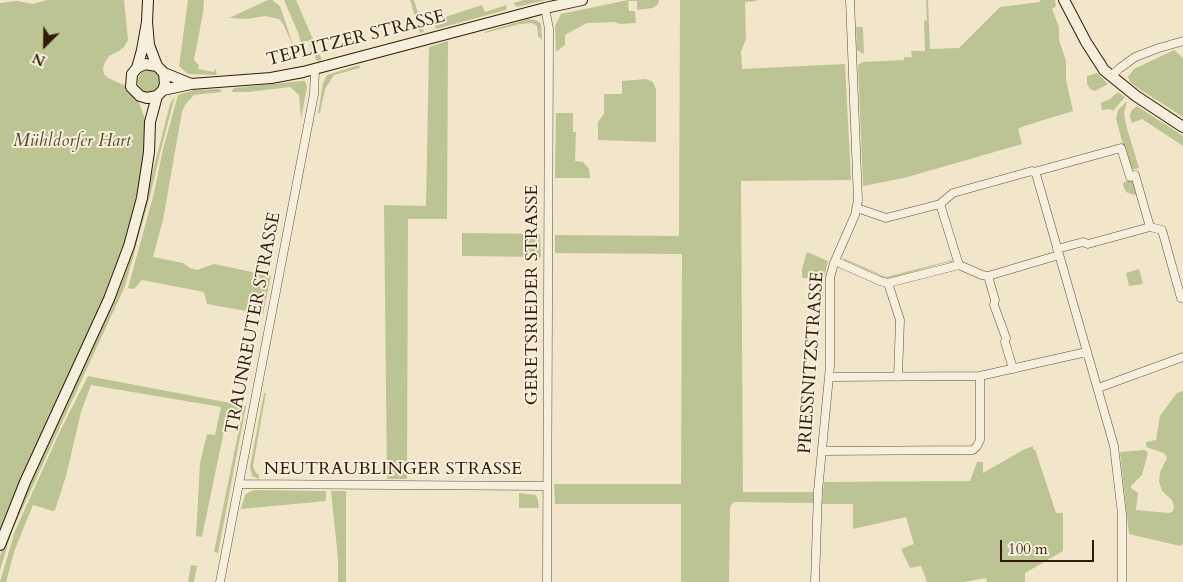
<!DOCTYPE html>
<meta charset="utf-8">
<style>
body{margin:0}
#map{position:relative;width:1183px;height:582px;overflow:hidden;background:#f1e6c9;font-family:Cardo,serif}
canvas{display:block}
.north{position:absolute;left:20px;top:20px;width:50px;height:50px;-webkit-text-stroke:4px #f6efdc;paint-order:stroke;rotate:203deg;font-size:14px;font-weight:700;line-height:20px;text-align:center;color:#311b06}
.north::after{content:'';display:block;margin:auto;width:18px;height:22px;background:#311b06;clip-path:polygon(50% 0,100% 100%,50% 72%,0 100%)}
.scale{position:absolute;left:1000px;top:540px;width:94px;height:22px;box-sizing:border-box;border:2px solid #311b06;border-top:0;padding-left:6px;font-size:15px;line-height:18px;white-space:nowrap;color:#311b06;-webkit-text-stroke:4px #f6efdc;paint-order:stroke}
</style>
<div id="map">
<canvas width="1183" height="582"></canvas>
<div class="north">N</div>
<div class="scale">100 m</div>
</div>
<script>
const g = document.querySelector('canvas').getContext('2d');
g.lineJoin = 'round';
function fillPath(path, color) { g.fillStyle = color; g.fill(path, 'evenodd'); }
const poly = rows => new Path2D(rows.map(r => 'M' + r).join(''));
function stroke(path, color, width, dash) { g.strokeStyle = color; g.lineWidth = width; g.lineCap = dash ? 'butt' : 'round'; g.setLineDash(dash || []); g.stroke(path); }
function drawText(font, color, halo, rows, align = 'center') {
  g.font = font + ' Cardo,serif'; g.lineWidth = 4; g.setLineDash([]); g.textBaseline = 'middle'; g.strokeStyle = halo; g.fillStyle = color; for (const [text, x, y, turn = 0] of rows) {
    g.save(); g.translate(x, y); g.rotate((+turn || 0) * Math.PI / 180); g.textAlign = isNaN(turn) ? turn : align; if (halo) g.strokeText(text, 0, 0); g.fillText(text, 0, 0); g.restore();
  }
}
const green = poly([
 [47,0,124,0,128,40,124,47,119,51,109,56,105,62,103,69,104,74,108,78,128,87,139,103,145,119,146,131,142,173,126,245,114,275,0,534,0,3,17,1,33,4],
 [188,0,204,0,203,13,194,60,199,65,198,69,214,72,215,68,217,75,188,74,179,66],
 [268,0,272,0,280,6,294,48,283,24,279,19,265,16,247,19,229,18],
 [284,0,296,0,322,60,317,61,308,41,301,44,299,35],
 [410,0,414,0,424,32,420,33],
 [524,0,546,0,517,7,513,3],
 [628,0,659,0,658,4,653,8,637,10,637,1,628,1,629,11,635,11,636,23,620,24,614,22,587,23,565,35,565,45,556,52,555,26,561,14],
 [680,0,756,0,756,1,745,2,746,39,741,51,742,69,845,64,851,180,741,181,743,492,813,492,813,503,735,502,731,505,730,508,729,582,681,582,681,504,555,504,554,484,681,484,682,254,555,253,555,235,679,236],
 [926,0,928,0,930,49,959,48,1000,7,1040,2,1040,0,1055,0,1056,6,1052,9,1059,27,1059,40,1066,61,1066,80,1073,111,1024,126,1018,129,1022,144,904,178,863,186,858,65,863,62,904,60,904,57,912,57,911,51,925,51,924,21,927,20],
 [482,5,485,12,507,5,506,10,436,29,433,21],
 [528,19,536,20,541,24,542,40,538,36,537,26,532,23,520,24,485,33,484,32],
 [856,27,863,27,864,54,857,50],
 [448,41,447,219,408,219,407,479,387,479,384,205,426,206,429,47],
 [1174,50,1183,58,1183,117,1138,88,1130,82,1128,77,1134,69],
 [359,65,360,68,334,75,325,89,320,113,318,113,323,83,327,75],
 '138 81a11 11 0 1 1 22 0a11 11 0 1 1-22 0Z',
 [1097,73,1108,84,1095,91,1090,89,1087,84,1087,76],
 [646,79,653,82,656,89,656,142,598,140,598,122,604,114,604,94,622,94,622,81],
 [301,81,305,81,307,87,301,119,299,95,290,87,248,92,231,92,234,88],
 [220,89,222,92,194,95,185,105,182,112,163,220,153,257,183,263,190,268,197,270,214,264,271,276,263,314,207,304,204,292,142,280,134,289,128,288,154,193,163,149,178,95,194,90],
 [1118,92,1125,97,1113,111,1110,109,1102,110,1101,103,1110,99],
 [175,96,161,149,151,192,125,286,12,531,0,570,0,556,5,541,133,249,170,104],
 [1127,101,1124,113,1126,125,1139,168,1130,170,1116,119,1118,110],
 [1137,106,1183,136,1183,146,1142,119,1132,123,1130,117,1131,111],
 [556,113,573,113,573,132,576,132,575,161,583,162,589,169,590,178,555,178],
 [1132,180,1137,194,1134,195,1126,192,1123,185,1124,182],
 [462,233,540,234,541,257,462,256],
 [807,252,828,261,824,278,802,278,802,269],
 [843,258,886,277,953,260,951,263,948,262,887,279,881,278,881,276,847,261,846,262],
 [1139,269,1143,284,1129,286,1126,273],
 [88,376,246,406,218,553,214,552,242,414,228,411,202,537,196,536,200,463,207,434,215,435,221,407,91,385,81,412,66,476,55,510,53,511,33,505,14,552,6,582,0,582,15,531,61,429],
 [1183,391,1183,544,1180,546,1129,534,1120,452,1145,450,1148,453,1142,475,1131,486,1131,488,1138,493,1136,510,1169,513,1173,511,1174,507,1172,500,1162,491,1159,481,1160,472,1167,458,1164,453,1146,447,1146,442,1156,440,1160,416,1177,393],
 [264,393,266,393,253,466,256,473,259,475,259,479,252,476,250,467],
 [1033,446,1033,450,1035,449,1056,513,1063,513,1063,551,1025,573,1025,582,987,582,986,578,963,582,927,582,921,566,910,568,901,549,914,544,906,517,853,529,853,504,822,504,824,482,970,481,977,462,983,462,983,473,1023,450],
 [255,490,326,491,326,501,241,509,245,495,249,492],
 [331,491,346,491,346,582,338,582,338,559],
 [519,493,536,495,538,501,539,508,519,508],
 [191,565,197,566,194,582,188,582]
]);
const street = poly([
 [545,8,549,29,547,582],
 [1111,76,1120,68,1135,57,1159,48,1183,41],
 [1034,172,1121,148,1130,177,1135,175,1150,227],
 [940,204,959,265],
 [857,208,886,218,940,204,953,193,1032,171,1036,174,1114,446,1122,514,1122,582],
 [1057,249,1083,242,1088,244,1150,227,1162,230,1181,298],
 [835,261,880,281,888,283,959,265,982,275,988,276,1059,255],
 [988,276,995,300,994,305,1006,338,1005,342,1013,369],
 [888,283,900,320,898,377],
 [829,377,980,376,1082,353,1086,354],
 [1098,388,1183,357],
 [822,451,973,450,977,446,980,440,980,376],
 [239,484,547,486],
 [220,582,314,94,315,69],
 [815,582,818,491,830,366,830,278,834,263,855,215,858,200,850,0]
]);
const secondary = poly([
 [1064,0,1086,42,1104,70,1136,96,1183,127],
 [147,22,149,45,157,66,164,73,165,84,163,90,157,96,147,98,140,96,131,87,132,74,137,68,145,64,157,66],
 [137,68,142,50,147,22,148,0],
 [164,73,191,84],
 [163,90,191,84,271,78,303,72,545,8,582,0],
 [0,545,25,482,109,299,129,246,142,198,149,152,150,122,157,96]
]);
const streetNames = [
 ["TEPLITZER STRASSE",356,39,-14],
 ["GERETSRIEDER STRASSE",533,295,-90],
 ["TRAUNREUTER STRASSE",254,323,-79],
 ["PRIESSNITZSTRASSE",812,363,-86],
 ["NEUTRAUBLINGER STRASSE",393,470]
];
const parkNames = [
 ["Mühldorfer Hart",72,142]
];
fillPath(green, '#bdc494');
stroke(street, '#614e37', 9);
stroke(secondary, '#311b06', 12);
stroke(street, '#f6efdc', 8);
stroke(secondary, '#f6efdc', 10);
drawText('18px', '#311b06', '#f6efdc', streetNames);
drawText('italic 18px', '#5b4e31', '#f6efdc', parkNames);
</script>
